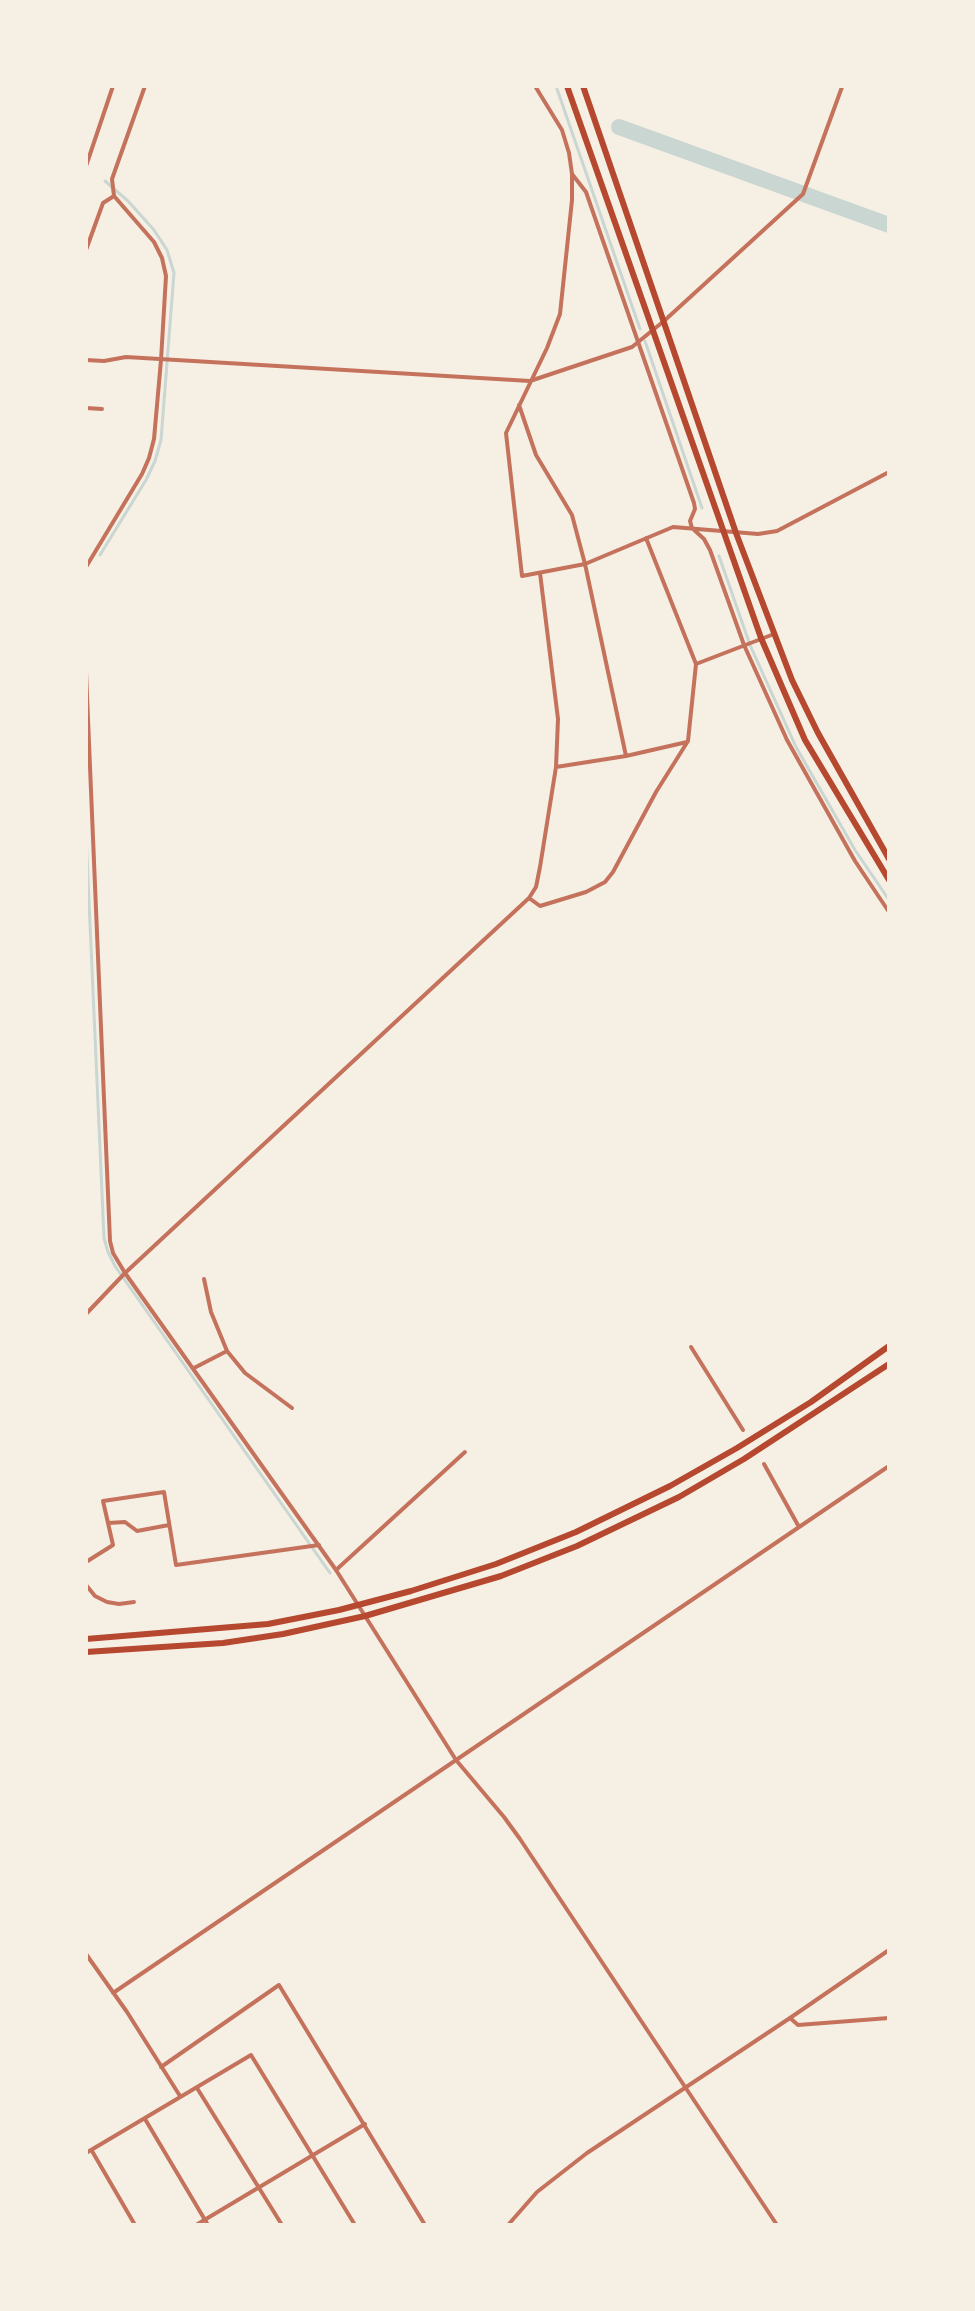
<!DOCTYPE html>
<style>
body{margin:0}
#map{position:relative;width:975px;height:2311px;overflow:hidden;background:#f6efe4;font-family:"Times New Roman",serif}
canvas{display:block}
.frame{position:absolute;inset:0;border:88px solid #f6efe4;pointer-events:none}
</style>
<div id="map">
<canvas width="975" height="2311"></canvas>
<div class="frame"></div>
</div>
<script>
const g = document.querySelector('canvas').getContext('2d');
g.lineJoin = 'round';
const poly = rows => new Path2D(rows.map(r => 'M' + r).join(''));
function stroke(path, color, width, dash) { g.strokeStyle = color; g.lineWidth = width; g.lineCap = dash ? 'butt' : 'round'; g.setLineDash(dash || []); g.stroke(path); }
const stream = poly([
 [556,86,640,329],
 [645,341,702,508],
 [100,555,146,480,155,461,161,440,174,273,167,250,154,230,128,201,105,181],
 [719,556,750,645,796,747,855,850,889,900],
 [86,834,104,1238,108,1252,115,1266,330,1573]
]);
const river = poly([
 [619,127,889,225]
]);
const minor = poly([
 [836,86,847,86],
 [86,166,113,86],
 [572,174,586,192,694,503,695,509,690,521,692,528,704,539,710,550,744,645,787,740,855,861,889,912],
 [572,200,560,314,547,348,506,433,522,576,585,564,673,527,758,534,777,531,889,472],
 [86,250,103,203,114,196,112,179,145,86],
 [86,360,104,361,126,357,530,381,632,347,664,321,803,194,842,87],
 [519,405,536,455,572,515,585,564,626,756],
 [86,408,102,409],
 [646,538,696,664],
 [556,767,626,756,687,742],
 [529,898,540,906,586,892,605,882,613,872,656,792,688,741,696,664,774,634],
 [204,1279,211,1312,227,1351],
 [86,1314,125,1273,529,898,536,887,540,867,556,767,558,719,540,573],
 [691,1347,743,1430],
 [194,1368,227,1351,245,1373,292,1408],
 [764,1464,799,1527],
 [108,1523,125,1522,137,1531,169,1525],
 [86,1562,113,1545,103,1501,164,1492,176,1565,319,1545],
 [336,1570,465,1452],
 [86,1585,95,1596,107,1602,119,1604,134,1602],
 [86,1954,127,2012,180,2096],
 [113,1993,889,1466],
 [790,2018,798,2025,889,2018],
 [161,2067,279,1985,425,2225],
 [197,2088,282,2225],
 [145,2119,208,2225],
 [92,2151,135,2225],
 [86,2153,251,2055,355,2225],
 [196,2225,365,2124]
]);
const tertiary = poly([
 [535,86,562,130,569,153,572,174,572,200],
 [86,567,142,474,149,458,154,439,161,360,166,276,162,258,154,242,114,196],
 [86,672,110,1241,113,1253,125,1273,336,1570,456,1760,504,1817,520,1839,777,2225],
 [508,2225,537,2192,587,2153,790,2018,889,1950]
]);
const primary = poly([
 [567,86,761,638,805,740,889,880],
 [583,86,736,533,792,680,818,733,889,859]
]);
const trunk = poly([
 [86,1639,268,1624,339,1610,411,1591,496,1564,576,1532,670,1486,737,1448,811,1402,889,1346],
 [86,1652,223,1643,283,1634,365,1616,501,1576,577,1546,679,1497,744,1459,889,1364]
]);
stroke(stream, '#c9d6d2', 3);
stroke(river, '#c9d6d2', 16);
stroke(minor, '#c5725c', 4);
stroke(tertiary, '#c5725c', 4);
stroke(primary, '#b5482f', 6);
stroke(trunk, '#b5482f', 6);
</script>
